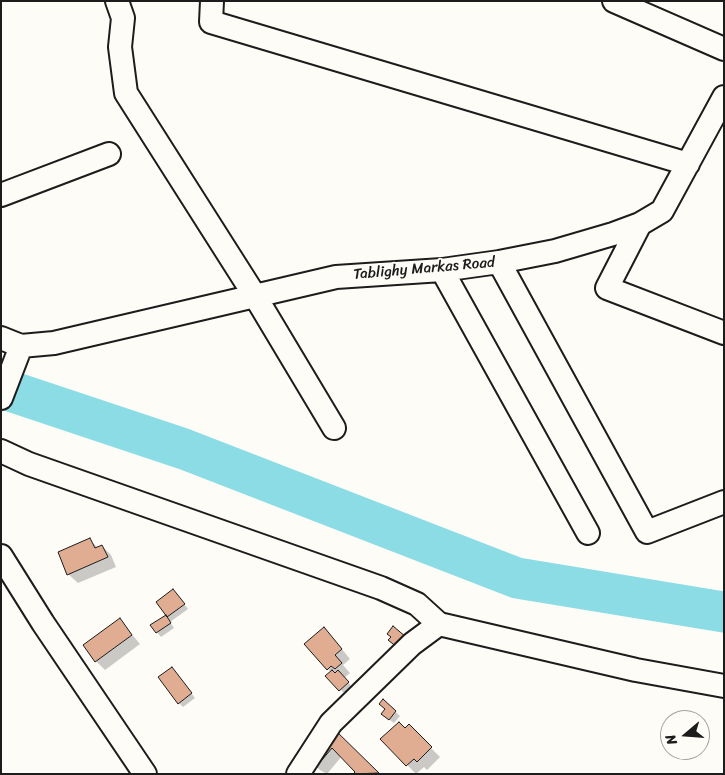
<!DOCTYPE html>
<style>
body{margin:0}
#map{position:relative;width:725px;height:775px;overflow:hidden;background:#fdfcf7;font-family:Sriracha,sans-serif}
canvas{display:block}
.frame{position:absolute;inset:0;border:2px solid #1c1c1c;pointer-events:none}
.north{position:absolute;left:660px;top:710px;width:50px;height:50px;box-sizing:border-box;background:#fdfcf7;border:1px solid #a3a29f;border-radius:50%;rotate:252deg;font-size:14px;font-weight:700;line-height:20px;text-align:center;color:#1c1c1c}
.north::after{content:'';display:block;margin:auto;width:18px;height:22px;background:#1c1c1c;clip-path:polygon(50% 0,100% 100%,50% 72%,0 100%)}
</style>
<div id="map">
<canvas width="725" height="775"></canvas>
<div class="frame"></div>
<div class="north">N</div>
</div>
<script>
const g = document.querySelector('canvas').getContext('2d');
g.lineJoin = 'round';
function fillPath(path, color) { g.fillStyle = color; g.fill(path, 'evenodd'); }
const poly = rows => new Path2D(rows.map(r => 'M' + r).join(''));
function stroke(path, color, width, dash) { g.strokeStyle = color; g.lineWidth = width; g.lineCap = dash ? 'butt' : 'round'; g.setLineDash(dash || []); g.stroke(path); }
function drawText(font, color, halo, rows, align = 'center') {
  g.font = font + ' Sriracha,sans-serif'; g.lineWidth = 4; g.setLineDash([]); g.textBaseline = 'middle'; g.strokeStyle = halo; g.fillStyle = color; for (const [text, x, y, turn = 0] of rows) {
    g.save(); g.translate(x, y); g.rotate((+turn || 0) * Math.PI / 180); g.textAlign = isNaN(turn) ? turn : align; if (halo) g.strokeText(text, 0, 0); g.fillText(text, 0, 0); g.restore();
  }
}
const shadow = poly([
 [90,540,98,548,102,546,111,555,116,567,78,583,68,574],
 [177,595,188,609,170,622,174,628,161,637,157,632],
 [120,620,140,644,105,670,96,661],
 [333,638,350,659,343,665,350,673,344,678,352,687,345,694,327,676,331,672,328,669],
 [172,668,195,698,183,707,179,703],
 [383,701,400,716,394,723,387,718],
 [409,726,440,757,427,770,424,767,416,774,382,739],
 [333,730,378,774,355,774,357,773,342,756,327,774,320,770,311,761]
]);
const river = poly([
 [1,388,184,449,517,578,724,612]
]);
const building = poly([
 [90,538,95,548,102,545,108,557,67,575,58,552,90,538],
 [173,589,185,604,167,617,156,602,173,589],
 [166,615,171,623,156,633,150,625,166,615],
 [120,618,132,635,95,662,83,645,120,618],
 [393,626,406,637,398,648,388,640,391,637,387,634,393,626],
 [324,627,342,649,335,655,342,663,335,669,331,666,327,670,304,644,324,627],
 [172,667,192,693,178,704,158,677,172,667],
 [332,670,335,673,338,670,349,682,339,691,325,676,332,670],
 [383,699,396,711,389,720,381,714,385,709,379,704,383,699],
 [399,722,405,728,409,724,432,747,417,762,414,759,406,766,380,739,399,722],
 [333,728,379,773,353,774,355,772,332,748,316,767,333,728]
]);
const street = poly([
 [117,1,123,18,120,47,126,93,255,296,334,428],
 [212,1,211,22,688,164],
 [614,1,724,49],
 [1,195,109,154],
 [640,224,607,288,724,333],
 [499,262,647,532,724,502],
 [442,270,588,533],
 [1,338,21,346,54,343,336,277,442,270,499,262,555,251,613,234,640,224,662,211,724,97],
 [1,398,21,346],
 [1,451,29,464,381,588,417,604,439,624,412,644,331,723,298,774],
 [1,556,43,623,145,774],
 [439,624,636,670,724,686]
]);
const streetNames = [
 ["Tablighy Markas Road",424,269,-5]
];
fillPath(shadow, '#0003');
stroke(river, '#8bdce5', 41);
fillPath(building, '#e0ad92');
stroke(building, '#1c1c1c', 1);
stroke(street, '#1c1c1c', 26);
stroke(street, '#fdfcf7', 22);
drawText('15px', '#1c1c1c', '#fdfcf7', streetNames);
</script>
